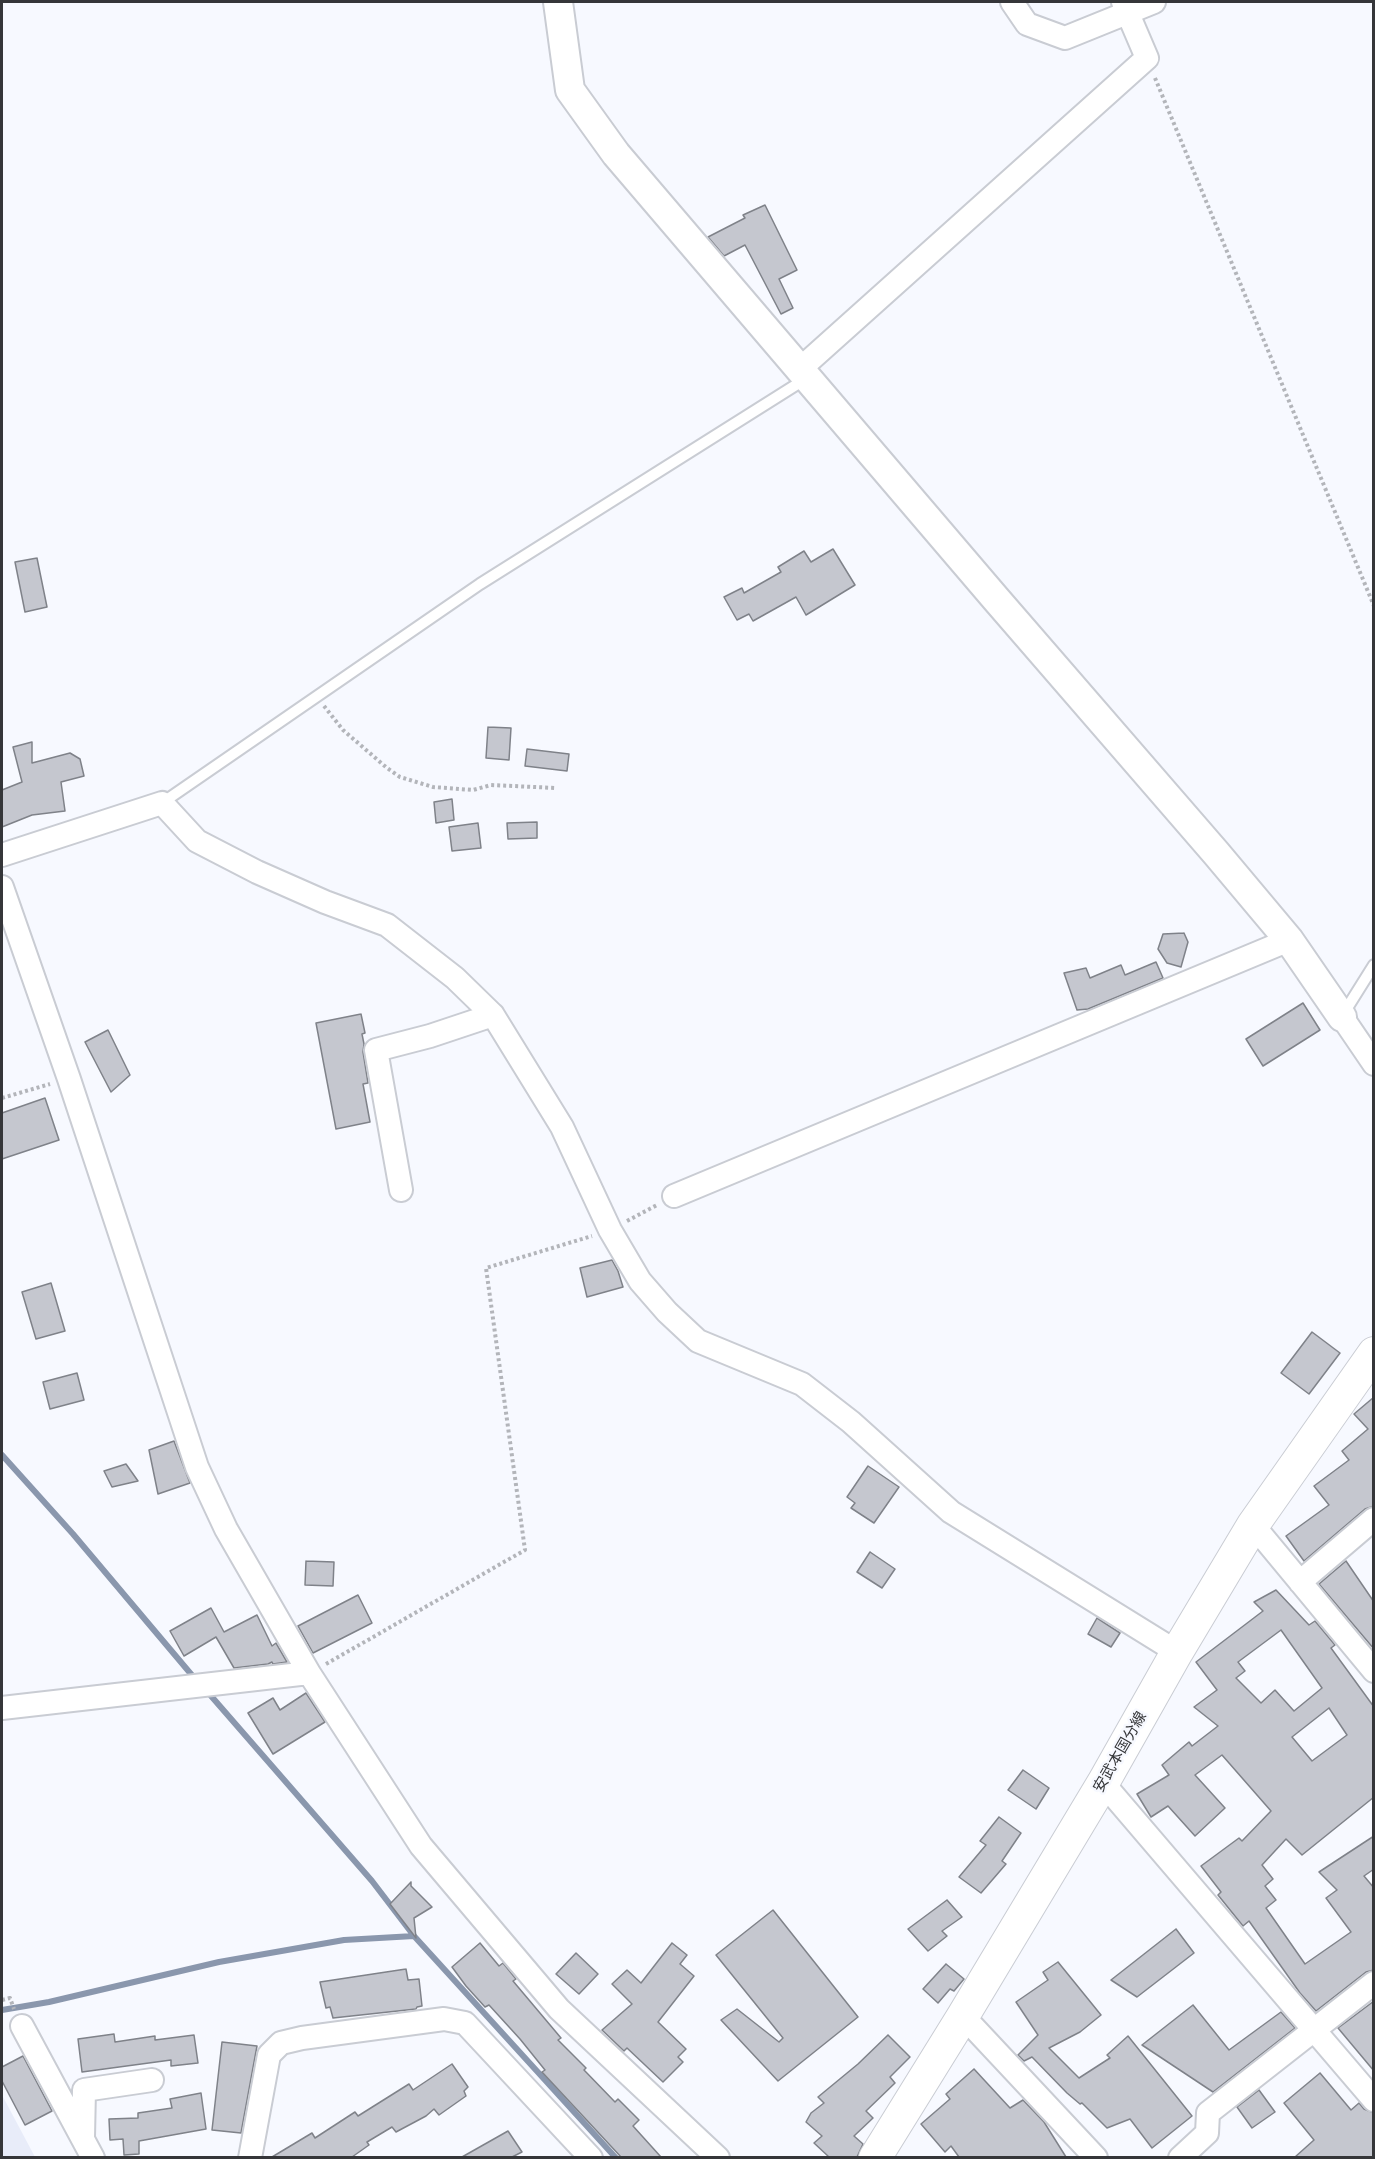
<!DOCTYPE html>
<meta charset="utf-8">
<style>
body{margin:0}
#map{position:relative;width:1375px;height:2159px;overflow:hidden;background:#f7f9ff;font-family:Mulish,sans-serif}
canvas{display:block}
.frame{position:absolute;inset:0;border:3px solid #353639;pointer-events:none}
</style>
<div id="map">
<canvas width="1375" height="2159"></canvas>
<div class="frame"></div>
</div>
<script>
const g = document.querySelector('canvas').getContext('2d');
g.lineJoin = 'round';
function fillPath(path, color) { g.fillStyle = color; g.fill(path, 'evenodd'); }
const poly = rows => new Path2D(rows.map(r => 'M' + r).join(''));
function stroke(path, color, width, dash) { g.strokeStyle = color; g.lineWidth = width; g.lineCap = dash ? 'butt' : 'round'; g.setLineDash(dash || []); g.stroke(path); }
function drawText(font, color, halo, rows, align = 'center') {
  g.font = font + ' Mulish,"Noto Sans JP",sans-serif'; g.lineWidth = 5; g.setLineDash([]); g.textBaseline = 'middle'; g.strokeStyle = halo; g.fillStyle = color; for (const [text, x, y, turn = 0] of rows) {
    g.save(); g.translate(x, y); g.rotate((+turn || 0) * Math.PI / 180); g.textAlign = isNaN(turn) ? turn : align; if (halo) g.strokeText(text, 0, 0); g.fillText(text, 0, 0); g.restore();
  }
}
const built = poly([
 [2,2095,35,2157,2,2157]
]);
const stream = poly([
 [2,1455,73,1534,196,1680],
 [205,1689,372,1881,414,1936,616,2158],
 [2,2010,49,2002,219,1962,344,1940,414,1936]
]);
const building = poly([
 [765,205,797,270,779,279,793,308,781,314,745,245,724,256,708,237,745,218,743,215,765,205],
 [833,549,855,585,806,615,796,597,753,621,749,614,737,620,724,597,742,588,744,593,781,572,778,567,804,551,811,562,833,549],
 [37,558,47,607,25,612,15,562,37,558],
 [488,727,511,728,509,760,486,758,488,727],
 [32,742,32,763,70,753,80,759,84,776,61,782,65,811,32,815,2,827,2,790,22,782,13,747,32,742],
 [527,749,569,754,567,771,525,766,527,749],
 [452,799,454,820,436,823,434,802,452,799],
 [537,822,537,838,508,839,507,823,537,822],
 [478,823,481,848,452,851,449,827,478,823],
 [1184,933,1188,942,1181,967,1167,963,1158,949,1163,934,1184,933],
 [1156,962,1163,978,1088,1009,1077,1010,1064,973,1086,968,1090,978,1121,965,1125,975,1156,962],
 [1303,1003,1320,1030,1263,1066,1246,1039,1303,1003],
 [361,1014,365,1033,362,1034,364,1044,363,1052,368,1083,363,1084,370,1122,336,1129,316,1023,361,1014],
 [108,1030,130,1075,111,1092,85,1042,108,1030],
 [45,1098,59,1140,2,1159,2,1113,45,1098],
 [612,1260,618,1271,623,1287,587,1297,580,1268,612,1260],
 [51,1283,65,1331,36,1339,22,1292,51,1283],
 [1312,1332,1340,1353,1309,1394,1281,1373,1312,1332],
 [77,1373,84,1400,50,1409,43,1382,77,1373],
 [1374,1397,1374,1506,1365,1509,1304,1561,1286,1536,1329,1505,1314,1486,1349,1460,1342,1451,1368,1429,1354,1414,1374,1397],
 [174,1441,190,1483,158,1494,149,1450,174,1441],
 [126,1464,138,1481,112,1487,104,1471,126,1464],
 [868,1466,899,1487,874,1523,851,1508,855,1503,847,1497,868,1466],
 [870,1552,895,1569,882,1588,857,1572,870,1552],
 [306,1561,334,1562,333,1586,305,1585,306,1561],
 [1346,1561,1374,1602,1374,1649,1319,1584,1346,1561],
 [1276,1590,1309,1625,1315,1621,1335,1645,1331,1648,1374,1707,1374,1797,1302,1855,1286,1839,1262,1865,1273,1879,1265,1886,1276,1900,1266,1908,1305,1964,1351,1932,1326,1898,1337,1890,1319,1872,1374,1836,1374,1869,1364,1876,1374,1888,1374,1970,1366,1972,1316,2011,1300,1993,1249,1921,1243,1926,1218,1895,1221,1892,1201,1866,1239,1838,1242,1841,1271,1811,1222,1755,1195,1775,1225,1808,1195,1836,1168,1806,1151,1817,1137,1794,1169,1775,1162,1765,1189,1742,1192,1746,1218,1726,1194,1707,1217,1690,1196,1662,1263,1611,1254,1602,1276,1590],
 [1281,1630,1322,1688,1294,1711,1275,1690,1261,1703,1236,1678,1245,1671,1238,1662,1281,1630],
 [1329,1708,1347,1735,1312,1761,1292,1737,1329,1708],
 [358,1595,372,1623,313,1653,298,1626,358,1595],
 [211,1608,224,1632,257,1615,272,1646,276,1643,287,1662,273,1664,272,1662,268,1664,234,1668,216,1637,184,1656,170,1631,211,1608],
 [1097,1618,1120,1633,1111,1647,1088,1634,1097,1618],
 [306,1693,325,1722,273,1754,248,1713,273,1698,280,1710,306,1693],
 [1023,1770,1049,1788,1036,1809,1008,1790,1023,1770],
 [999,1817,1021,1833,1002,1861,1006,1864,981,1893,959,1877,986,1845,980,1841,999,1817],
 [411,1882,411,1886,432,1907,414,1918,416,1938,390,1904,411,1882],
 [947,1900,962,1917,942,1931,947,1936,928,1951,908,1929,947,1900],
 [773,1910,858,2017,778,2081,721,2020,737,2009,779,2042,783,2038,716,1955,773,1910],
 [1176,1929,1194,1953,1137,1997,1111,1980,1176,1929],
 [480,1943,499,1966,503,1963,516,1979,513,1981,561,2038,558,2040,586,2068,584,2070,615,2102,618,2099,639,2120,633,2126,661,2157,621,2157,542,2072,545,2070,520,2039,489,2005,485,2007,466,1986,452,1967,480,1943],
 [672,1943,687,1955,680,1964,694,1976,658,2022,686,2049,678,2057,683,2062,663,2082,627,2048,624,2051,602,2030,632,2004,612,1984,627,1970,641,1983,672,1943],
 [576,1953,598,1974,579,1994,556,1974,576,1953],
 [1058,1962,1101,2015,1080,2032,1049,2048,1079,2078,1110,2058,1107,2055,1128,2036,1192,2116,1152,2148,1130,2119,1107,2128,1082,2103,1080,2104,1067,2093,1032,2057,1024,2061,1018,2055,1038,2035,1016,2002,1048,1980,1043,1972,1058,1962],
 [946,1964,964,1979,954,1991,950,1989,938,2003,923,1989,946,1964],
 [406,1969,408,1980,419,1979,422,2006,417,2007,416,2009,333,2018,330,2007,326,2008,320,1982,406,1969],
 [1374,2001,1374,2071,1338,2028,1374,2001],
 [1193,2005,1229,2050,1281,2012,1295,2028,1213,2092,1142,2045,1193,2005],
 [114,2034,115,2042,155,2036,155,2040,194,2035,198,2063,171,2066,171,2060,82,2072,78,2039,114,2034],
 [888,2035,910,2057,890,2077,895,2083,866,2111,873,2118,854,2136,863,2144,857,2157,829,2157,814,2143,822,2136,806,2122,811,2113,824,2103,818,2097,858,2064,888,2035],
 [222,2042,257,2046,241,2133,212,2130,222,2042],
 [23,2056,52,2111,25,2125,2,2081,2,2067,23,2056],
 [452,2064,468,2087,464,2091,466,2096,439,2115,434,2109,426,2116,396,2132,392,2127,367,2142,369,2145,352,2157,272,2157,312,2133,315,2138,355,2112,358,2116,409,2084,413,2090,452,2064],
 [974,2069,1010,2108,1023,2100,1044,2122,1066,2157,959,2157,951,2146,945,2152,921,2124,950,2099,946,2094,974,2069],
 [1320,2073,1351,2110,1359,2103,1364,2109,1374,2113,1374,2157,1295,2157,1314,2140,1284,2103,1320,2073],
 [1259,2090,1275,2112,1252,2128,1237,2107,1259,2090],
 [201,2093,206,2129,139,2141,139,2154,124,2155,123,2139,110,2140,109,2119,138,2118,138,2113,172,2108,170,2099,201,2093],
 [508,2131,522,2152,512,2157,462,2157,508,2131]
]);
const path = poly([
 [1155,78,1374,606],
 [324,706,343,730,387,768,400,777,433,787,473,790,491,785,556,788],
 [2,1098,50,1084],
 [627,1221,657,1205],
 [326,1664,525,1550,486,1268,592,1236],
 [2,2000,10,1998,14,2009]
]);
const service = poly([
 [162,803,480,584,807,378],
 [1342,1016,1374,965]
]);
const minor = poly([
 [1012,2,1027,24,1065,38,1154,2],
 [800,369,1147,58,1123,2],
 [2,855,162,803,197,841,257,872,325,902,387,925,455,978,493,1015,562,1127,610,1230,640,1281,667,1312,698,1341,802,1384,851,1422,951,1512,1177,1652],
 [2,887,69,1079,197,1467,226,1529,309,1673,421,1846,559,2009,718,2158],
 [1342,1017,1374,1064],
 [401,1190,376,1050,430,1036,493,1015],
 [674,1196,1289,940],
 [1253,1525,1374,1671],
 [1300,1582,1374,1519],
 [2,1708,309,1673],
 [1103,1783,1374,2100],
 [963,2016,1096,2158],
 [22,2026,93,2158],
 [83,2137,84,2090,152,2080],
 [250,2158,269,2055,281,2043,302,2038,444,2019,465,2023,591,2158],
 [1180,2158,1207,2133,1208,2113,1374,1983]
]);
const tertiary = poly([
 [558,2,570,90,616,154,996,599,1216,853,1289,940,1342,1017]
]);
const secondary = poly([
 [875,2158,963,2016,1103,1783,1177,1652,1253,1525,1374,1353]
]);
const streetNames = [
 ["安武本国分線",1120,1752,-60]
];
fillPath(built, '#e8ecf9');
stroke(stream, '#8a97ad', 6);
fillPath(building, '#c5c7cf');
stroke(building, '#7f8289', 1.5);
stroke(service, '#c9ccd3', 14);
stroke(minor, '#c9ccd3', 26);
stroke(tertiary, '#c9ccd3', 32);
stroke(secondary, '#c9ccd3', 34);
stroke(path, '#b3b5ba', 4, [3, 3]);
stroke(service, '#fff', 10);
stroke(minor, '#fff', 22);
stroke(tertiary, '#fff', 28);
stroke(secondary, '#fff', 32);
drawText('15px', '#353639', '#f7f9ff', streetNames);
</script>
